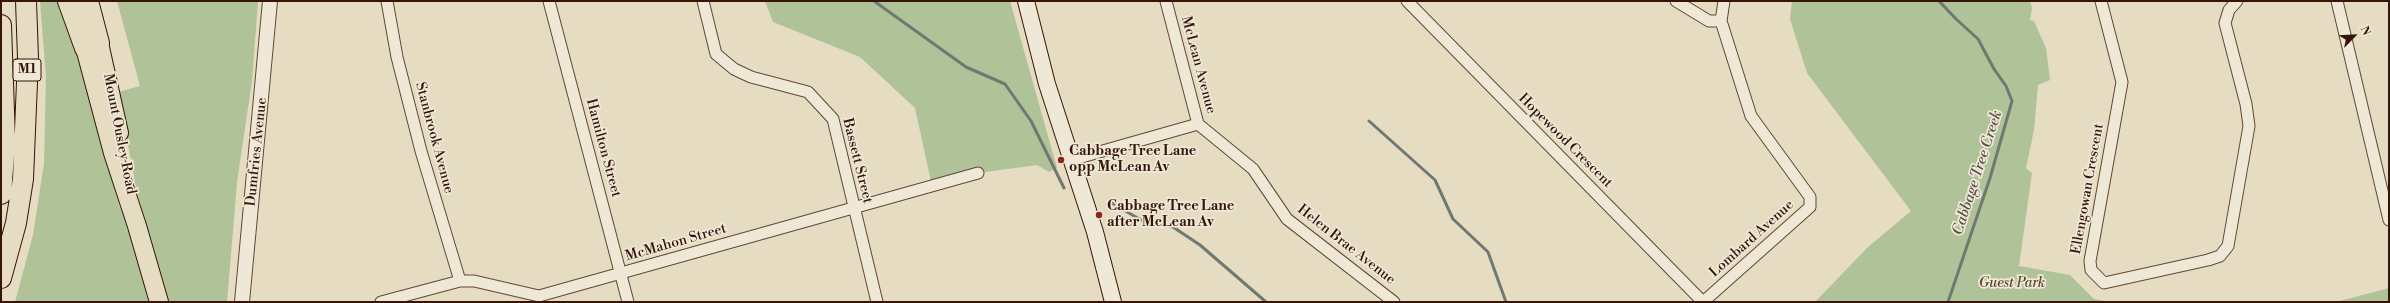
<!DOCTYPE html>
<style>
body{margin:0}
#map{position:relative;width:2390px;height:303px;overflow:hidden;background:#e6dcc2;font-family:"Libre Bodoni",serif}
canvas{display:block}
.frame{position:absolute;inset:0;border:2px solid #341507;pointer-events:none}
.north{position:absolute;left:2334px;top:16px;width:40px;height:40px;-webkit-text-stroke:3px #efe8d7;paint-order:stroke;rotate:66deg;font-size:11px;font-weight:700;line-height:16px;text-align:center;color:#341507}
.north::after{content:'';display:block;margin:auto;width:14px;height:18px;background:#341507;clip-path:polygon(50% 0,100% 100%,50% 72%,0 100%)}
</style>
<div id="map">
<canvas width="2390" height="303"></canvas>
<div class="frame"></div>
<div class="north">N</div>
</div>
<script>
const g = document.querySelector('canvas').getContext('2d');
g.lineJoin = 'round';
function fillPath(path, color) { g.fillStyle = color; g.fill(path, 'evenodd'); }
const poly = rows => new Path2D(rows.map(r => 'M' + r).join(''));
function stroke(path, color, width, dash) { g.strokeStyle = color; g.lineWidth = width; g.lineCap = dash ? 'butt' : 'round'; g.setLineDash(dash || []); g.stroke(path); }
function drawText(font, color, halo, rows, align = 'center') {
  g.font = font + ' "Libre Bodoni",serif'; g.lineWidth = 3.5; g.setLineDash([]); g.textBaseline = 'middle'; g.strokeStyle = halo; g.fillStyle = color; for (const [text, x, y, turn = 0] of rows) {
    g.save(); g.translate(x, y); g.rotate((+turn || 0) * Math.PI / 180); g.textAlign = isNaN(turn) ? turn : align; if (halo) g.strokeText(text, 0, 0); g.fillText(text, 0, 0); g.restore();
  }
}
const green = poly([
 [40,1,64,1,120,208,131,221,153,302,15,302,33,235,44,163,46,77],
 [117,1,258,1,252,81,237,182,227,302,168,302,137,193,118,92,140,86],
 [765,1,1010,1,1057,168,1049,172,1037,165,978,173,932,186,915,108,860,57,773,22],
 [1792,1,2030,1,2032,8,2030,20,2034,21,2046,48,2050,80,2038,85,2034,130,2026,168,2032,173,2019,266,2070,275,2094,299,2111,302,1815,302,1867,248,1911,211,1807,73,1790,19],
 [2389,288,2389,302,2336,302]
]);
const stream = poly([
 [874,1,966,67,1005,84,1031,121,1064,188],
 [1939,1,1956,19,1978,39,1994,69,2006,86,2012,101,1990,178,1948,302],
 [1369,121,1435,180,1453,219,1488,252,1506,302],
 [1112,203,1146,223,1173,227,1200,245,1266,302]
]);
const minor = poly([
 [387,1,397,57,421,151,460,281],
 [549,1,628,302],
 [703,1,716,54,734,69,751,77,808,92,833,119,877,302],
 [1407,1,1703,302],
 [1676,1,1709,21,1721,21],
 [2101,1,2122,82,2090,261,2091,270,2104,283,2208,260,2220,256,2228,246,2249,126,2246,104,2225,23,2229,10,2237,1],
 [2337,1,2389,220],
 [1198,124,1253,169,1287,219,1394,302],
 [1071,160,1198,124,1166,1],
 [381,302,460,281,474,281,539,296,978,173],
 [1703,302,1810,207,1810,197,1751,116,1721,21,1724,1]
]);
const tertiary = poly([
 [242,302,270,1]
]);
const secondary = poly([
 [1026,1,1047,84,1095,232,1113,302]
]);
const primary = poly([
 [99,43,119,133],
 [85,48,113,153,137,226,159,302]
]);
const motorway = poly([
 [68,1,85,48],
 [88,1,99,43],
 [1,25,5,141,1,194],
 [1,278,16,223,23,179,28,58,26,1]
]);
const markers = [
 [1061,160,4,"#8f2418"],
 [1099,215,4,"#8f2418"]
];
const shields = [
 [27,70,28]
];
const shieldNames = [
 ["M1",27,70]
];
const streetNames = [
 ["McLean Avenue",1198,65,75],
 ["Mount Ousley Road",119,134,79],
 ["Stanbrook Avenue",434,138,75],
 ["Hopewood Crescent",1565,141,45],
 ["Hamilton Street",603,148,75],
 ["Dumfries Avenue",257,152,-84],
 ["Bassett Street",857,161,76],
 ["Ellengowan Crescent",2088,189,-80],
 ["Lombard Avenue",1752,239,-42],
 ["McMahon Street",676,243,-16],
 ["Helen Brae Avenue",1346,245,38]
];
const poiNames = [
 ["Cabbage Tree Lane",1069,152],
 ["opp McLean Av",1069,168],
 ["Cabbage Tree Lane",1107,207],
 ["after McLean Av",1107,223]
];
const parkNames = [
 ["Guest Park",2012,284]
];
const waterNames = [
 ["Cabbage Tree Creek",1978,173,-72]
];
fillPath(green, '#afc298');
stroke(stream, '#6f7971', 3);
stroke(minor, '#604736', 13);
stroke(tertiary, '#604736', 16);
stroke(secondary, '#341507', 18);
stroke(primary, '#341507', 20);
stroke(motorway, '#341507', 22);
stroke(minor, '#efe8d7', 11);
stroke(tertiary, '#efe8d7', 14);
stroke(secondary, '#efe8d7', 16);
stroke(primary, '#e6dcc2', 18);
stroke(motorway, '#e6dcc2', 20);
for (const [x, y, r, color] of markers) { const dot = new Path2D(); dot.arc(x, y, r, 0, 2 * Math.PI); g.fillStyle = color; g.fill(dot); stroke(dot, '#efe8d7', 1.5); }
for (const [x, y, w] of shields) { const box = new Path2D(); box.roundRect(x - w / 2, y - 11, w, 22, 3); g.fillStyle = '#efe8d7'; g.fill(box); stroke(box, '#341507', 1); }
drawText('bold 13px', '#341507', null, shieldNames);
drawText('14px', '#341507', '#efe8d7', streetNames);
drawText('bold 14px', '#341507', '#efe8d7', poiNames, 'left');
drawText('italic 14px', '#594932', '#efe8d7', parkNames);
drawText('italic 15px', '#564f45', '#efe8d7', waterNames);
</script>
